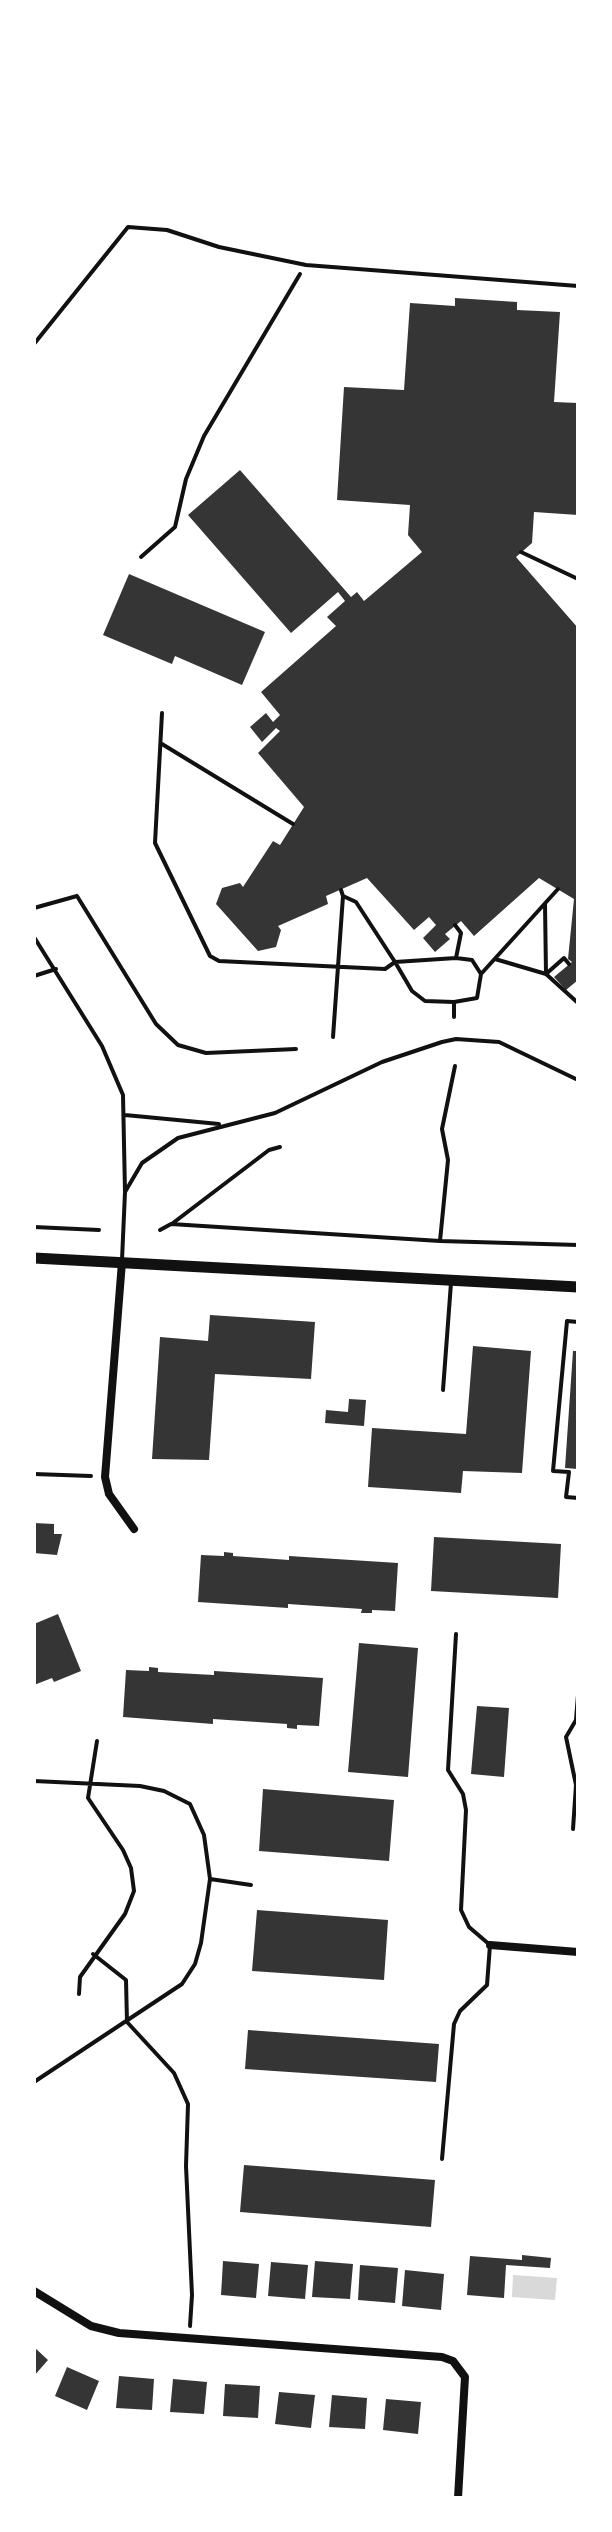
<!DOCTYPE html>
<style>
body{margin:0}
#map{position:relative;width:612px;height:2532px;overflow:hidden;background:#fff;font-family:"Titillium Web",sans-serif}
canvas{display:block}
.frame{position:absolute;inset:0;border:36px solid #fff;pointer-events:none}
</style>
<div id="map">
<canvas width="612" height="2532"></canvas>
<div class="frame"></div>
</div>
<script>
const g = document.querySelector('canvas').getContext('2d');
g.lineJoin = 'round';
function fillPath(path, color) { g.fillStyle = color; g.fill(path, 'evenodd'); }
const poly = rows => new Path2D(rows.map(r => 'M' + r).join(''));
function stroke(path, color, width, dash) { g.strokeStyle = color; g.lineWidth = width; g.lineCap = dash ? 'butt' : 'round'; g.setLineDash(dash || []); g.stroke(path); }
const water = poly([
 [513,2275,557,2278,555,2300,512,2297]
]);
const building = poly([
 [455,298,517,302,517,310,560,312,554,402,578,403,578,515,534,512,532,543,516,557,578,628,578,980,566,990,554,977,572,962,568,959,574,899,539,878,474,936,461,921,445,934,450,939,435,952,423,938,436,925,429,917,414,930,367,878,326,896,328,904,278,926,281,930,276,947,258,951,216,904,222,888,240,883,243,887,273,841,280,845,304,807,258,753,280,731,276,728,262,742,250,727,266,713,273,722,280,715,261,692,336,626,327,617,345,601,338,592,291,633,188,515,240,470,351,597,357,592,364,601,422,552,408,535,410,505,337,500,344,387,404,390,410,303,455,306],
 [129,574,265,632,242,685,175,656,172,664,103,635],
 [210,1315,315,1322,311,1379,215,1374,209,1460,152,1459,160,1337,208,1341],
 [473,1346,531,1351,522,1473,463,1471,461,1493,368,1487,372,1428,466,1434],
 [573,1351,578,1351,578,1469,565,1468],
 [349,1399,366,1400,364,1426,325,1423,326,1410,348,1412],
 [34,1523,54,1524,54,1534,62,1534,57,1555,34,1553],
 [434,1537,561,1544,558,1598,431,1591],
 [224,1552,233,1553,233,1556,289,1560,289,1556,398,1563,395,1611,372,1610,372,1613,361,1613,362,1609,288,1604,288,1608,198,1602,201,1555,224,1556],
 [58,1614,81,1671,54,1682,52,1678,34,1685,34,1624],
 [359,1643,418,1648,408,1777,348,1772],
 [149,1667,158,1668,158,1672,214,1675,214,1671,323,1678,319,1726,297,1725,297,1729,287,1728,287,1724,213,1719,213,1724,123,1717,126,1670,149,1671],
 [477,1706,509,1708,504,1777,471,1774],
 [263,1789,394,1800,389,1861,259,1851],
 [257,1910,388,1920,384,1980,252,1971],
 [248,2030,439,2044,436,2082,245,2069],
 [244,2165,435,2180,431,2227,240,2212],
 [522,2255,551,2258,550,2268,506,2265,504,2298,467,2295,470,2256,522,2260],
 [223,2261,259,2264,256,2298,221,2295],
 [315,2261,353,2264,350,2299,312,2297],
 [271,2262,308,2265,305,2299,268,2296],
 [360,2265,398,2268,395,2303,358,2300],
 [405,2270,444,2274,441,2310,402,2306],
 [34,2347,48,2360,34,2376],
 [67,2367,99,2381,87,2410,55,2396],
 [119,2376,154,2379,152,2410,116,2408],
 [173,2379,207,2382,204,2414,170,2412],
 [225,2384,260,2386,258,2418,223,2416],
 [279,2392,315,2395,311,2428,275,2424],
 [332,2395,367,2398,365,2429,329,2427],
 [386,2399,421,2402,418,2434,383,2430]
]);
const path = poly([
 [521,552,578,579],
 [141,557,175,527,186,479,204,436,300,274],
 [162,713,155,843,210,956,219,961,385,969,395,962,412,991,425,1001,454,1002],
 [162,744,293,824],
 [343,896,356,902,395,962,456,958],
 [545,904,546,974,578,1003],
 [455,925,461,933,456,958,472,960,481,974],
 [495,959,546,974,564,958,569,964],
 [454,1017,454,1002,477,998,481,974,558,889],
 [333,1037,343,896,341,890],
 [173,1223,269,1150,280,1147],
 [34,1227,99,1230],
 [160,1230,171,1224,440,1241,578,1245],
 [440,1241,448,1160,442,1129,455,1066],
 [34,1474,91,1476],
 [34,1781,140,1786,164,1791,190,1804,204,1835,210,1879,201,1943,195,1964,182,1984,34,2082],
 [573,1829,576,1785,566,1737,576,1720,578,1695],
 [210,1879,251,1885],
 [93,1954,126,1980,127,2022,174,2073,188,2104,186,2166,192,2295,190,2326],
 [79,1994,80,1977,125,1914,134,1891,131,1868,123,1850,88,1798,97,1741]
]);
const service = poly([
 [34,344,128,227,167,230,219,247,306,265,578,286],
 [34,908,77,896,156,1024,178,1045,206,1053,296,1049],
 [34,937,102,1046,123,1095,125,1192,122,1260],
 [34,976,56,969],
 [125,1115,219,1124],
 [125,1192,142,1163,178,1138,275,1113,382,1062,442,1042,456,1039,499,1042,578,1080],
 [578,1322,567,1321,553,1471,569,1472,566,1497,578,1498],
 [443,1390,451,1283],
 [442,2159,454,2024,460,2011,487,1985,490,1945,469,1927,461,1910,466,1810,463,1794,448,1770,456,1634]
]);
const minor = poly([
 [122,1262,105,1477,109,1494,134,1529],
 [490,1945,578,1952],
 [34,2291,91,2326,119,2333,442,2357,453,2361,465,2377,458,2498]
]);
const tertiary = poly([
 [34,1258,578,1287]
]);
fillPath(water, '#d9d9d9');
fillPath(building, '#353535');
stroke(path, '#111', 4);
stroke(service, '#111', 4);
stroke(minor, '#111', 8);
stroke(tertiary, '#111', 11);
</script>
